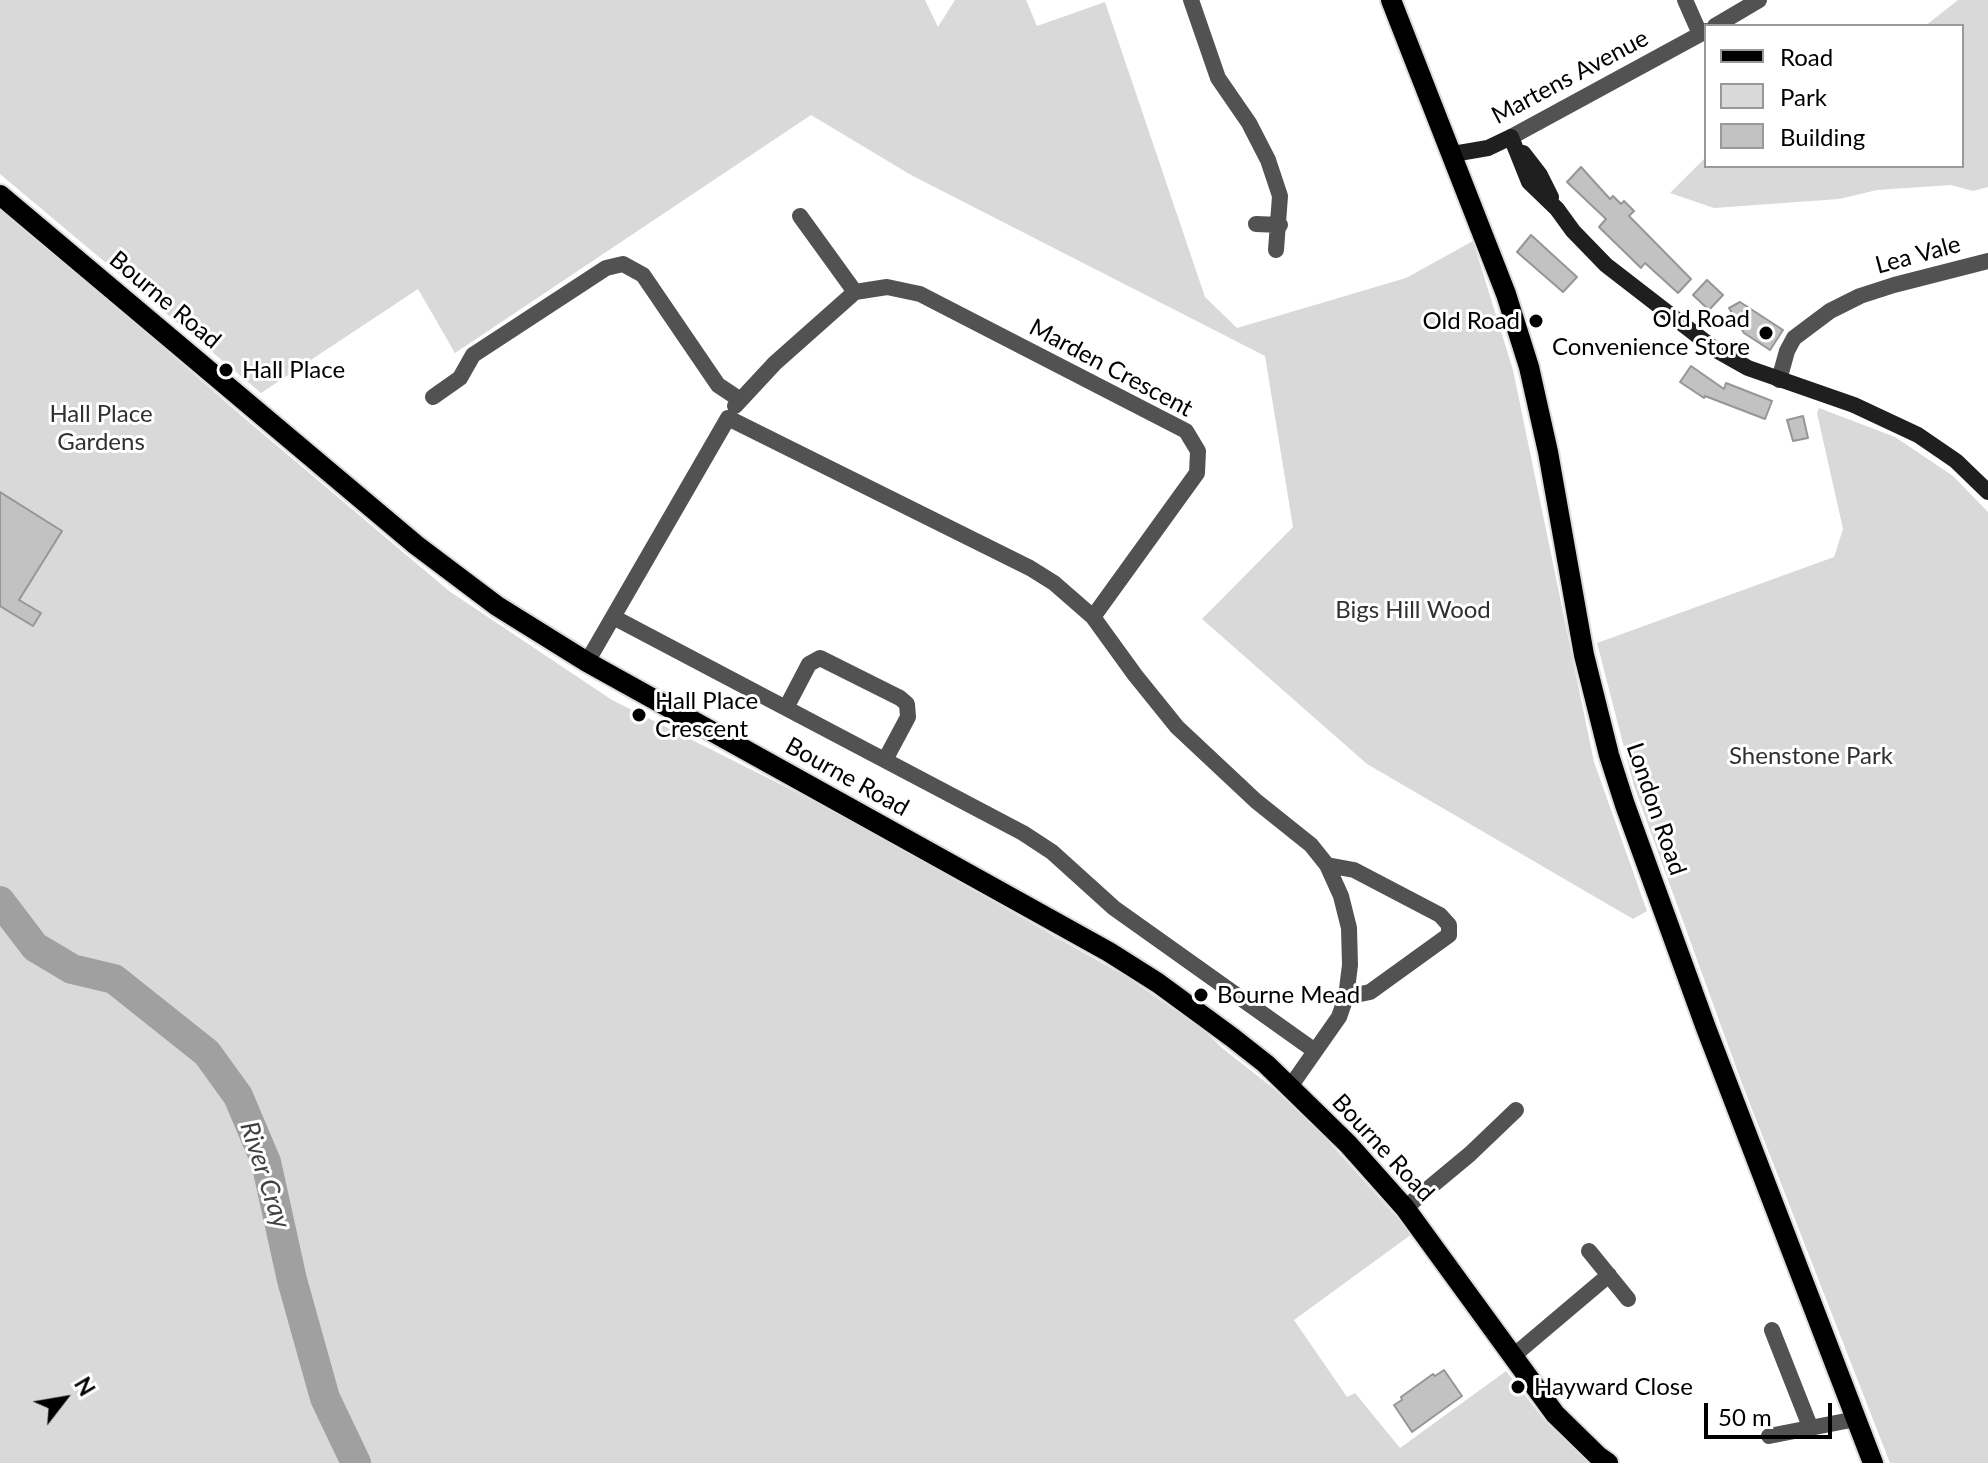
<!DOCTYPE html>
<style>
body{margin:0}
#map{position:relative;width:1988px;height:1463px;overflow:hidden;background:#fff;font-family:Lato,sans-serif}
canvas{display:block}
.legend{position:absolute;left:1704px;top:24px;width:260px;height:144px;box-sizing:border-box;background:#fff;border:2px solid #999;margin:0;padding:10px 14px;list-style:none;font-size:24px;color:#000}
.legend li{display:flex;align-items:center;gap:16px;height:40px}
.legend b{width:40px;border:2px solid #999}
.north{position:absolute;left:24px;top:1359px;width:80px;height:80px;-webkit-text-stroke:6px #fff;paint-order:stroke;rotate:59deg;font-size:22px;font-weight:700;line-height:32px;text-align:center;color:#000}
.north::after{content:'';display:block;margin:auto;width:28px;height:36px;background:#000;clip-path:polygon(50% 0,100% 100%,50% 72%,0 100%)}
.scale{position:absolute;left:1704px;top:1403px;width:128px;height:36px;box-sizing:border-box;border:4px solid #000;border-top:0;padding-left:10px;font-size:24px;line-height:28px;white-space:nowrap;color:#000;-webkit-text-stroke:6px #fff;paint-order:stroke}
</style>
<div id="map">
<canvas width="1988" height="1463"></canvas>
<ul class="legend">
<li><b style="height:10px;background:#000"></b>Road</li>
<li><b style="height:22px;background:#d9d9d9"></b>Park</li>
<li><b style="height:22px;background:#c2c2c2"></b>Building</li>
</ul>
<div class="north">N</div>
<div class="scale">50 m</div>
</div>
<script>
const g = document.querySelector('canvas').getContext('2d');
g.lineJoin = 'round';
function fillPath(path, color) { g.fillStyle = color; g.fill(path, 'evenodd'); }
const poly = rows => new Path2D(rows.map(r => 'M' + r).join(''));
function stroke(path, color, width, dash) { g.strokeStyle = color; g.lineWidth = width; g.lineCap = dash ? 'butt' : 'round'; g.setLineDash(dash || []); g.stroke(path); }
function drawText(font, color, halo, rows, align = 'center') {
  g.font = font + ' Lato,sans-serif'; g.lineWidth = 6; g.setLineDash([]); g.textBaseline = 'middle'; g.strokeStyle = halo; g.fillStyle = color; for (const [text, x, y, turn = 0] of rows) {
    g.save(); g.translate(x, y); g.rotate((+turn || 0) * Math.PI / 180); g.textAlign = isNaN(turn) ? turn : align; if (halo) g.strokeText(text, 0, 0); g.fillText(text, 0, 0); g.restore();
  }
}
const green = poly([
 [0,0,925,0,938,27,955,0,1026,0,1037,26,1105,2,1205,297,1237,328,1406,278,1473,241,1513,370,1594,762,1647,911,1633,919,1367,764,1202,619,1293,527,1265,356,911,175,811,115,455,353,418,289,261,393,0,174],
 [1958,0,1988,0,1988,187,1973,191,1951,185,1877,190,1839,199,1714,208,1670,193,1706,157,1706,166,1962,166,1962,26,1925,26],
 [0,206,249,422,449,591,612,700,822,805,1127,977,1205,1031,1222,1048,1273,1088,1320,1132,1412,1234,1294,1320,1347,1397,1355,1393,1400,1448,1506,1371,1546,1422,1589,1463,0,1463],
 [1819,408,1895,437,1953,476,1988,512,1988,1463,1890,1463,1741,1081,1634,786,1597,643,1834,557,1843,529,1817,413]
]);
const river = poly([
 [0,901,35,947,72,969,114,979,207,1053,238,1096,266,1162,292,1280,325,1398,356,1463]
]);
const building = poly([
 [1581,167,1610,199,1613,196,1621,204,1624,201,1634,211,1629,216,1691,279,1678,293,1645,263,1641,268,1599,227,1606,219,1567,182,1581,167],
 [1531,235,1577,277,1563,292,1517,252,1531,235],
 [1707,280,1723,295,1709,310,1693,295,1707,280],
 [1740,302,1783,330,1770,350,1744,333,1729,308,1740,302],
 [1691,366,1724,389,1726,383,1772,401,1765,419,1705,396,1704,398,1680,382,1691,366],
 [1803,416,1808,438,1793,441,1787,420,1803,416],
 [0,492,62,531,19,600,41,613,33,626,0,606,0,492],
 [1444,1370,1462,1396,1412,1432,1394,1405,1402,1400,1401,1397,1433,1374,1435,1376,1444,1370]
]);
const street = poly([
 [1191,0,1218,78,1249,123,1268,160,1280,196,1276,250],
 [1685,0,1700,34],
 [1715,26,1759,0],
 [1511,137,1706,31],
 [1256,224,1280,225],
 [855,292,887,287,920,294,1186,431,1198,451,1197,473,1093,617],
 [1779,380,1787,351,1794,338,1830,311,1860,296,1894,285,1988,261],
 [433,397,460,378,473,355,606,268,623,264,643,275,718,385,739,399],
 [735,406,775,363,855,292,800,216],
 [615,618,1023,833,1052,852,1114,908,1315,1051],
 [587,662,728,418,1030,568,1054,583,1093,617,1135,675,1177,727,1256,801,1311,845,1327,865,1341,896,1349,928,1350,965,1346,997,1339,1017,1290,1087],
 [786,708,809,664,820,658,900,698,907,704,908,717,885,760],
 [1327,865,1354,870,1440,915,1449,925,1449,935,1370,992,1346,997],
 [1405,1208,1470,1154,1516,1110],
 [1589,1251,1628,1299],
 [1772,1330,1811,1429],
 [1512,1357,1609,1275],
 [1769,1436,1856,1419]
]);
const secondary = poly([
 [1511,137,1529,182,1557,209,1573,231,1606,265,1716,350,1748,368,1854,405,1918,435,1956,461,1988,492],
 [1523,153,1540,175,1551,197],
 [1453,154,1488,148,1511,137]
]);
const primary = poly([
 [1391,0,1506,294,1529,367,1548,452,1584,655,1609,755,1625,805,1706,1028,1873,1463],
 [0,195,416,545,497,606,587,662,1109,952,1158,983,1233,1038,1266,1064,1348,1144,1405,1208,1555,1414,1598,1456,1608,1463]
]);
const markers = [
 [1536,321,8,"#000"],
 [1766,333,8,"#000"],
 [226,370,8,"#000"],
 [639,715,8,"#000"],
 [1201,995,8,"#000"],
 [1518,1387,8,"#000"]
];
const streetNames = [
 ["Martens Avenue",1570,77,-28],
 ["Lea Vale",1918,255,-15],
 ["Bourne Road",165,300,40],
 ["Marden Crescent",1111,368,28],
 ["Bourne Road",847,777,29],
 ["London Road",1656,809,71],
 ["Bourne Road",1383,1148,47]
];
const poiNames = [
 ["Old Road",1750,319,"right"],
 ["Convenience Store",1750,347,"right"],
 ["Old Road",1520,321,"right"],
 ["Hall Place",242,370],
 ["Hall Place",655,701],
 ["Crescent",655,729],
 ["Bourne Mead",1217,995],
 ["Hayward Close",1534,1387]
];
const parkNames = [
 ["Hall Place",101,414],
 ["Gardens",101,442],
 ["Bigs Hill Wood",1413,610],
 ["Shenstone Park",1811,756]
];
const waterNames = [
 ["River Cray",265,1175,72]
];
fillPath(green, '#d9d9d9');
stroke(river, '#a0a0a0', 30);
fillPath(building, '#c2c2c2');
stroke(building, '#969696', 2);
stroke(primary, '#dbdbdb', 24);
stroke(street, '#525252', 16);
stroke(secondary, '#1f1f1f', 16);
stroke(primary, '#000', 20);
for (const [x, y, r, color] of markers) { const dot = new Path2D(); dot.arc(x, y, r, 0, 2 * Math.PI); g.fillStyle = color; g.fill(dot); stroke(dot, '#fff', 3); }
drawText('24px', '#000', '#fff', streetNames);
drawText('24px', '#000', '#fff', poiNames, 'left');
drawText('24px', '#303030', '#fff', parkNames);
drawText('italic 26px', '#414141', '#fff', waterNames);
</script>
